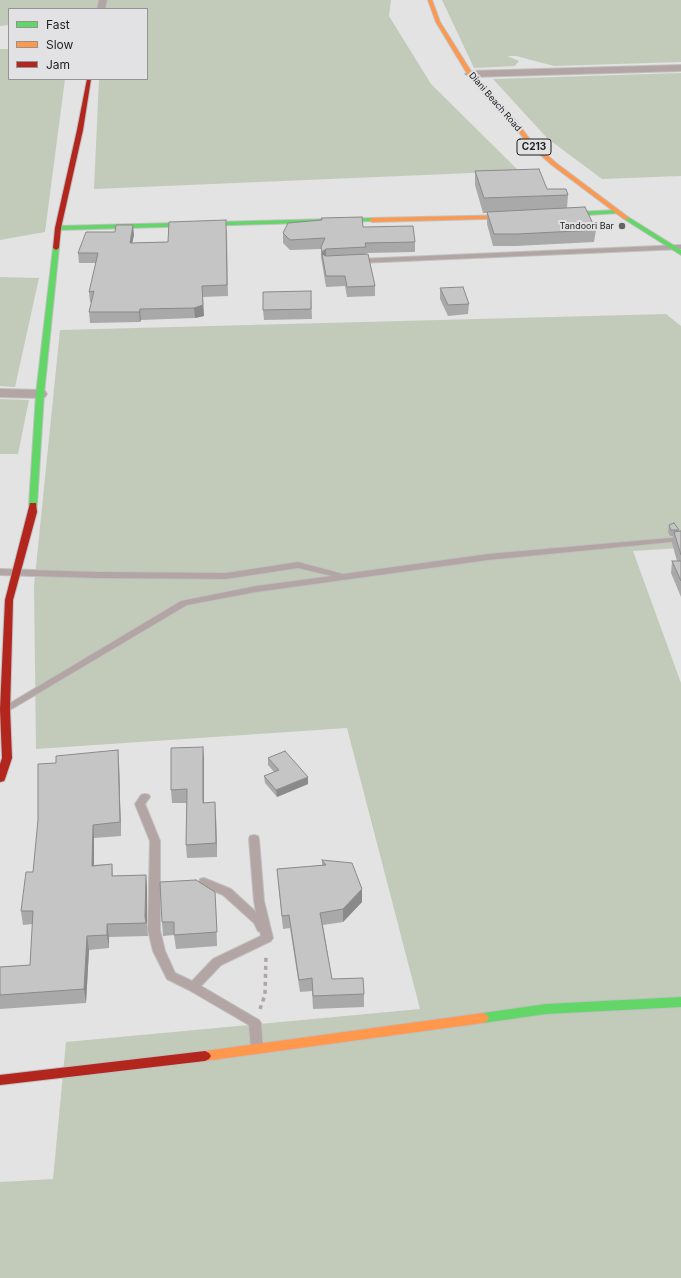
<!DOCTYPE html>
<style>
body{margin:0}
#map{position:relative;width:681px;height:1278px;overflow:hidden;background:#e3e3e3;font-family:Inter,sans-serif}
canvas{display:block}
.legend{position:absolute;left:8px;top:8px;width:140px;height:72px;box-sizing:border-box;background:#e2e2e4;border:1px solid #939495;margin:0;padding:5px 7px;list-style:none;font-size:12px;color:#1d1e1e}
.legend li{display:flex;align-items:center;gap:8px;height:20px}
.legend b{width:20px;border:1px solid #939495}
</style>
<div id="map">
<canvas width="681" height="1278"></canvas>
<ul class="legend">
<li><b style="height:5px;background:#63d668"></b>Fast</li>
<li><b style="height:5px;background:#ff974d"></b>Slow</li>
<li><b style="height:5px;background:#b3261e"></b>Jam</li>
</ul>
</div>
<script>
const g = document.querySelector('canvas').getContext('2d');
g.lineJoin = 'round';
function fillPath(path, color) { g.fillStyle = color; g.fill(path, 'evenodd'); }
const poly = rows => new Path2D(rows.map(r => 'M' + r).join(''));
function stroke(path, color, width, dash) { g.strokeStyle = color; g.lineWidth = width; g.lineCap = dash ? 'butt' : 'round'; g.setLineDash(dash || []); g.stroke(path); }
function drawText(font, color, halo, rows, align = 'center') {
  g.font = font + ' Inter,sans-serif'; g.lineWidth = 4; g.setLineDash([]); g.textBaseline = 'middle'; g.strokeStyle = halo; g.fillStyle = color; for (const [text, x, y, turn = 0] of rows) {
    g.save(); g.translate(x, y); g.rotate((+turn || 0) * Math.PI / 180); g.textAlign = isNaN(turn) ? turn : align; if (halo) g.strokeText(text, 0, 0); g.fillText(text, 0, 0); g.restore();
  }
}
const green = poly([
 [0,0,391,0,389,16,431,84,519,171,94,189,99,79,147,79,147,9,9,9,9,25,0,26],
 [442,0,681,0,681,62,554,66,516,56,507,56,519,61,515,66,474,68],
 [0,49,9,49,9,79,65,79,45,232,0,240],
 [681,73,681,176,602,179,547,138,493,79],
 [0,277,39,278,15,387,0,386],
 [666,314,681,326,681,548,633,551,681,683,681,1278,0,1278,0,1182,53,1179,66,1042,420,1009,347,728,36,749,34,586,60,330],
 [0,399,29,400,18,454,0,454]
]);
const path = poly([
 [260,1009,265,995,266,955]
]);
const lane = poly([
 [681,245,681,249,359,263,356,261,359,259,681,245],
 [681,537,681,541,488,560,256,592,187,605,10,710,7,711,2,708,181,601,256,586,332,576,298,568,226,579,97,578,0,575,0,569,97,572,226,573,298,562,343,574,488,554,681,537],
 [145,794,149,795,150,797,145,804,160,841,160,930,165,951,175,973,192,981,213,959,261,936,260,932,258,931,254,923,223,895,200,885,199,882,200,879,204,878,231,889,256,912,254,901,249,839,250,836,254,835,258,836,259,839,264,901,273,938,271,941,221,965,201,986,259,1020,261,1023,263,1049,261,1052,257,1054,253,1052,251,1049,249,1025,189,990,167,979,153,951,148,930,150,841,135,804,141,795,145,794]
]);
const street = poly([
 [99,0,107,0,105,9,97,9,99,0],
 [681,65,681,71,470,77,465,74,470,71,681,65],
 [0,389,40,390,45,391,47,394,45,397,40,398,0,397,0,389]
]);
const fast = poly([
 [617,210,619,211,619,213,557,217,554,215,557,213,617,210],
 [624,217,628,217,681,250,681,255,624,219,624,217],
 [372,218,374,219,374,221,58,230,55,228,58,226,372,218],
 [56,246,59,248,44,394,37,505,33,507,29,505,36,394,53,248,56,246],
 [681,997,681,1007,546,1014,483,1023,479,1021,477,1018,479,1015,483,1013,546,1004,681,997]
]);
const slow = poly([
 [428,0,432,0,440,22,472,73,489,94,517,122,531,141,556,163,628,217,628,219,624,219,552,165,527,143,513,124,485,96,468,75,436,22,428,0],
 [517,215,520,217,519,218,372,222,369,220,372,218,517,215],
 [483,1013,487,1015,489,1018,487,1021,483,1023,205,1061,201,1059,199,1056,201,1053,205,1051,483,1013]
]);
const jam = poly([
 [87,79,91,79,83,130,61,228,59,248,56,250,53,248,55,228,77,130,87,79],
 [30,503,36,503,37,512,13,600,10,709,12,758,5,779,4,781,0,782,0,764,2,758,0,709,5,600,30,503],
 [205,1051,209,1053,211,1056,209,1059,205,1061,0,1085,0,1075,205,1051]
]);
const wall = poly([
 [475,171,568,195,567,208,596,230,594,242,516,246,493,246,487,224,487,213,483,213,475,185],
 [363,227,415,242,415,252,366,253,375,286,375,296,347,297,345,286,326,287,321,257,321,249,290,250,283,243,283,233],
 [227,230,228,296,203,297,204,316,195,318,141,320,140,322,90,323,89,312,92,302,90,302,89,292,96,263,79,263,78,253,134,235,132,243,168,242],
 [440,288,469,304,468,314,448,316,440,299],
 [311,291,312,319,264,320,263,310],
 [669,525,679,530,678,531,681,531,681,597,671,573,672,561,677,561,672,543,673,536,670,536,668,532],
 [203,747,204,760,204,803,216,816,217,857,187,858,186,845,187,803,172,803,171,790],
 [118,750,119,763,121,836,94,838,94,865,112,864,113,876,146,875,147,888,147,924,148,936,109,937,109,948,89,950,86,1003,0,1009,0,967,30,965,33,924,23,925,21,911,33,872,56,763],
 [268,758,308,784,277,797,265,783,264,776,274,772,268,765],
 [322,860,362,902,343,922,323,925,332,979,364,994,364,1007,313,1009,312,991,300,992,290,928,283,929,278,881,277,869,322,865],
 [216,905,217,946,176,949,174,935,163,936,162,922]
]);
const shadedWall = poly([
 [133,225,134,235,130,253,130,243],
 [326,249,326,260,322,254,322,262,322,252],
 [203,305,204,316,195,318,194,308],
 [140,309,141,320,140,322,139,312],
 [203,747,204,760,204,816,203,803],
 [118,750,119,763,121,836,120,822],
 [308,777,308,784,277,797,276,790],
 [215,802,216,816,217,857,216,843],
 [93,825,94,838,94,879,92,866],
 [146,875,147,888,147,924,145,917],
 [362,889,362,902,343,922,343,909],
 [107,924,109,937,109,948,107,935],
 [87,936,89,950,86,1003,84,989]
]);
const building = poly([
 [539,169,547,189,566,189,568,195,484,198,475,171,539,169],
 [585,207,596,230,517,234,494,234,487,212,585,207],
 [362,217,363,227,413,226,415,242,365,243,366,247,326,249,322,252,321,247,325,238,290,240,283,233,288,223,322,220,321,218,362,217],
 [226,220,227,285,202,286,203,305,194,308,140,309,139,312,89,312,94,291,89,292,98,253,78,253,86,232,115,232,116,225,133,225,130,243,168,242,169,222,226,220],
 [322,254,326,256,368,254,375,286,347,287,345,276,326,276,322,254],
 [463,287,469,304,448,305,440,288,463,287],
 [311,291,311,309,263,310,263,292,311,291],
 [674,523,679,530,671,530,669,525,674,523],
 [681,531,681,555,674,532,681,531],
 [672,561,681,561,681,581,672,561],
 [203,747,203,803,215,802,216,843,186,845,187,789,171,790,171,748,203,747],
 [118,750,120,822,93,825,92,866,112,864,112,876,146,875,145,917,146,923,107,924,107,935,87,936,84,989,0,995,0,967,30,965,33,911,21,911,26,872,33,872,38,820,38,764,56,763,56,756,118,750],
 [285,751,308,777,276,790,264,776,279,770,268,758,285,751],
 [322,860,352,863,362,889,343,909,320,913,332,979,363,978,364,994,313,996,312,978,299,980,289,915,282,916,277,869,326,865,322,860],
 [196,880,215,892,217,932,174,935,174,922,162,922,160,882,196,880]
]);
const markers = [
 [622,226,4,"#626363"]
];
const farStreetnames = [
 ["Diani Beach Road",495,102,49]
];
const farPoinames = [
 ["Tandoori Bar",614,226]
];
const shields = [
 [534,147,34]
];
const shieldNames = [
 ["C213",534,147]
];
fillPath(green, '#c2cbb9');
stroke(lane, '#bfc0c0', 2);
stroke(street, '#bfc0c0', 2);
stroke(fast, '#bfc0c0', 2);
stroke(slow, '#bfc0c0', 2);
stroke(jam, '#bfc0c0', 2);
stroke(path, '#aea6a5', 3.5, [4, 4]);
fillPath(lane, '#b3a5a4');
fillPath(street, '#b3a5a4');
fillPath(fast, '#63d668');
fillPath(slow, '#ff974d');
fillPath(jam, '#b3261e');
fillPath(wall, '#a9a9a9');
fillPath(shadedWall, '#8a8a8a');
fillPath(building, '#c5c5c5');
stroke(building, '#8a8a8a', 1);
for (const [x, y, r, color] of markers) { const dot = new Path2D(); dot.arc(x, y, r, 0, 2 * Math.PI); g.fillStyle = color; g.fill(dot); stroke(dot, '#e2e2e4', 1.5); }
drawText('9px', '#1d1e1e', '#e2e2e4', farStreetnames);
drawText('9px', '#1d1e1e', '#e2e2e4', farPoinames, 'right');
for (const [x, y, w] of shields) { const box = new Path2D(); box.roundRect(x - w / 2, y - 8, w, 16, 3); g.fillStyle = '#e2e2e4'; g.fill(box); stroke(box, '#1d1e1e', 1); }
drawText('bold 10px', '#1d1e1e', null, shieldNames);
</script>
